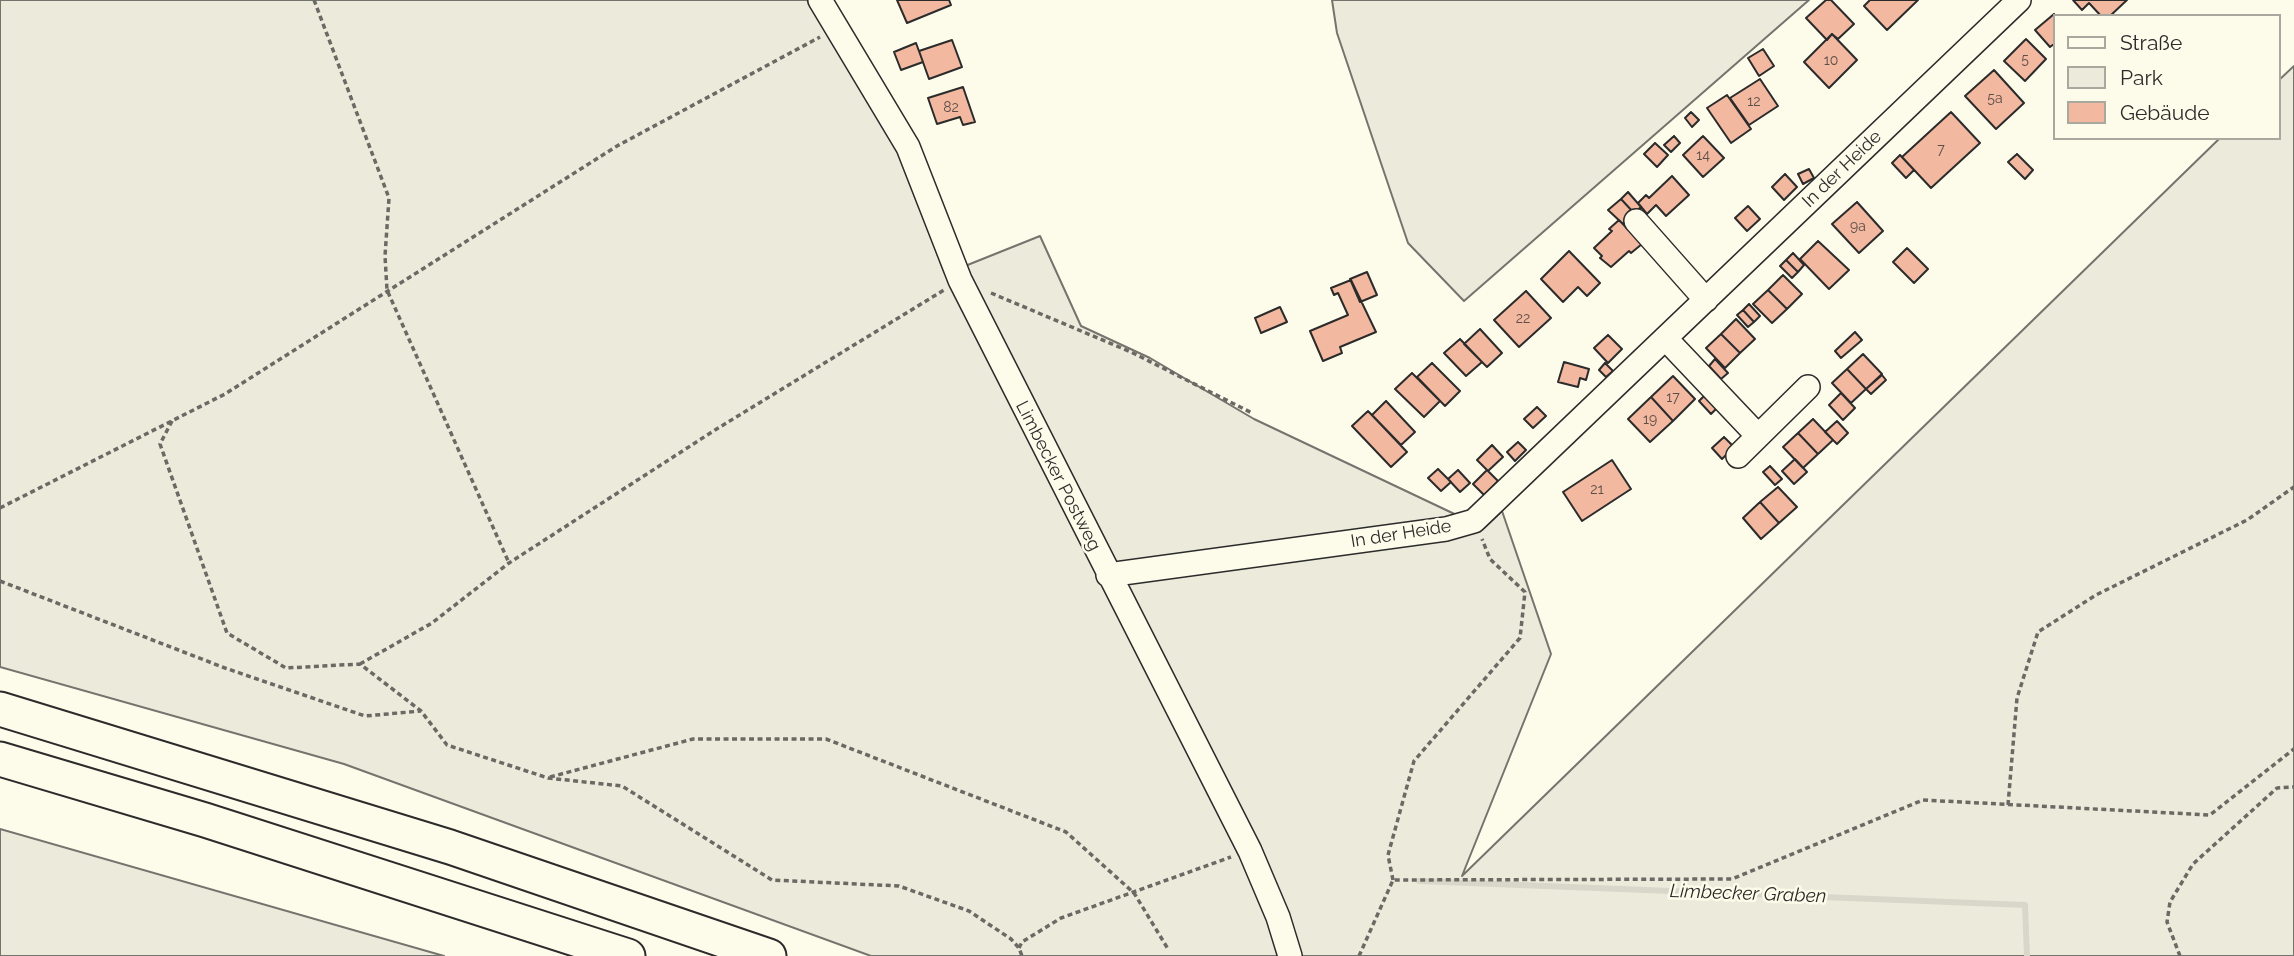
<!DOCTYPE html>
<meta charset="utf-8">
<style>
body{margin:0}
#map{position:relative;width:2294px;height:956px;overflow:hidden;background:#fdfbea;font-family:Raleway,sans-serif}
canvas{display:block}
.legend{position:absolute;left:2053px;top:14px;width:228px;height:126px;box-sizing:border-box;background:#fdfbea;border:2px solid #a9a89e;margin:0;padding:9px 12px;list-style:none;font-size:21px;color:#2b2b2b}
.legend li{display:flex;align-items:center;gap:14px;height:35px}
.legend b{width:35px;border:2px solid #a9a89e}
</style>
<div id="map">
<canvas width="2294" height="956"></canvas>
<ul class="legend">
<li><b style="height:9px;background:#fdfbea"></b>Straße</li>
<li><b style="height:19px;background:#ecebdb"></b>Park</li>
<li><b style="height:19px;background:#f2b8a0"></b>Gebäude</li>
</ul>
</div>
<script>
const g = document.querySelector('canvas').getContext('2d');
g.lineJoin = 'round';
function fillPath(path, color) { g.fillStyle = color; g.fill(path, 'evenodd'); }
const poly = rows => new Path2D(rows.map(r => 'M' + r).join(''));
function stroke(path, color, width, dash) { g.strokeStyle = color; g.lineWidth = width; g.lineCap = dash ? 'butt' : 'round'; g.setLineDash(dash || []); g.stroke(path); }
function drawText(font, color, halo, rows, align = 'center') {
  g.font = font + ' Raleway,sans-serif'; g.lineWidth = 5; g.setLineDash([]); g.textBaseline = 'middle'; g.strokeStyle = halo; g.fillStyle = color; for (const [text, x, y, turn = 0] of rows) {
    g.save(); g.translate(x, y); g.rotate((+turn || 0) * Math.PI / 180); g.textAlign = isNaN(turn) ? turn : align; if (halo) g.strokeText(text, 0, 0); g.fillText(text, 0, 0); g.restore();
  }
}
const green = poly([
 [0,0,807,0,899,153,945,274,1040,236,1081,326,1150,358,1254,419,1484,528,1502,511,1551,654,1462,876,2220,138,2278,138,2278,81,2294,66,2294,956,871,956,344,764,0,667,0,0],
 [1332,0,1809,0,1464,301,1408,243,1337,33,1332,0],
 [0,829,444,956,0,956,0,829]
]);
const stream = poly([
 [1419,881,2025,905,2027,956]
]);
const building = poly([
 [897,0,949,0,951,5,907,23,897,0],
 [1826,0,1831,0,1854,24,1838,39,1832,34,1827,40,1806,18,1826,0],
 [1870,0,1918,0,1887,30,1864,6,1870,0],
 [2073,0,2127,0,2110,16,2101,16,2089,3,2082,10,2073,0],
 [2054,14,2054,44,2050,47,2035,30,2054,14],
 [1832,34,1857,60,1829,88,1804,62,1832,34],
 [2026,39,2046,59,2025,81,2004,61,2026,39],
 [952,40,962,67,929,79,919,51,952,40],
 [916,43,923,62,901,70,894,52,916,43],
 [1763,49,1774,66,1759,76,1748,58,1763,49],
 [1994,70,2024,103,1996,129,1965,96,1994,70],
 [1760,79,1778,106,1749,125,1730,98,1760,79],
 [963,87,975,122,963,125,960,117,937,124,928,98,963,87],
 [1727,95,1751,129,1731,143,1707,108,1727,95],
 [1691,112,1699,120,1692,127,1685,118,1691,112],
 [1951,112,1980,143,1931,188,1902,157,1951,112],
 [1674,136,1680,143,1671,152,1664,145,1674,136],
 [1703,136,1724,158,1703,177,1683,155,1703,136],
 [1655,143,1668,155,1657,167,1644,154,1655,143],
 [2017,154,2033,170,2025,179,2008,162,2017,154],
 [1900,155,1914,170,1906,178,1892,163,1900,155],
 [1809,169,1814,178,1803,184,1798,174,1809,169],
 [1785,174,1797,187,1784,200,1772,187,1785,174],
 [1672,176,1689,195,1666,216,1656,205,1647,214,1638,203,1646,195,1649,198,1672,176],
 [1628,192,1641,207,1634,213,1621,199,1628,192],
 [1621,199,1634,213,1623,224,1608,210,1621,199],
 [1857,202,1883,231,1859,253,1832,224,1857,202],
 [1748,206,1760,219,1747,231,1735,218,1748,206],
 [1619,220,1642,244,1631,253,1629,251,1611,267,1600,258,1602,256,1594,248,1612,231,1609,229,1619,220],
 [1818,241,1849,270,1829,289,1800,259,1818,241],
 [1907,248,1928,269,1914,283,1893,262,1907,248],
 [1569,251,1600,283,1587,296,1578,287,1563,302,1541,279,1569,251],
 [1793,253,1804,265,1798,272,1786,260,1793,253],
 [1786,260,1798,272,1792,278,1780,266,1786,260],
 [1367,272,1377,295,1360,302,1350,279,1367,272],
 [1783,275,1802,294,1787,309,1768,290,1783,275],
 [1351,280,1376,332,1340,347,1342,353,1323,361,1310,331,1348,315,1338,293,1334,295,1331,288,1351,280],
 [1768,290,1787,309,1772,323,1753,304,1768,290],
 [1526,291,1551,318,1519,347,1494,320,1526,291],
 [1749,304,1760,316,1754,322,1743,310,1749,304],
 [1280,307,1287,322,1261,333,1255,318,1280,307],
 [1743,310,1754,322,1748,327,1737,315,1743,310],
 [1736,319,1755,339,1740,353,1721,334,1736,319],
 [1480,329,1502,353,1487,367,1464,344,1480,329],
 [1855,332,1862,340,1841,358,1835,351,1855,332],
 [1721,334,1740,353,1725,368,1706,348,1721,334],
 [1608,335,1622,349,1608,363,1594,348,1608,335],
 [1460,339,1482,362,1466,376,1444,353,1460,339],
 [1863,354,1882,374,1866,389,1847,369,1863,354],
 [1715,359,1728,373,1721,379,1709,366,1715,359],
 [1564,362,1589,369,1586,380,1580,378,1578,387,1558,382,1564,362],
 [1432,363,1460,391,1445,406,1417,377,1432,363],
 [1605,363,1613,371,1606,377,1599,370,1605,363],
 [1847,369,1866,389,1851,403,1832,383,1847,369],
 [1412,373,1440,401,1424,417,1395,389,1412,373],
 [1882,375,1886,380,1871,394,1866,389,1882,375],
 [1673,376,1695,399,1673,421,1651,397,1673,376],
 [1841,393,1855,408,1843,420,1829,405,1841,393],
 [1705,395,1717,408,1711,414,1699,401,1705,395],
 [1651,397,1673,421,1650,442,1628,419,1651,397],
 [1386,401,1415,432,1401,445,1372,415,1386,401],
 [1537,407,1546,416,1533,428,1524,419,1537,407],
 [1368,411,1407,452,1391,467,1352,426,1368,411],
 [1813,419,1833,440,1818,454,1798,433,1813,419],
 [1837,421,1848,433,1837,444,1825,432,1837,421],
 [1798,433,1818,454,1803,468,1783,447,1798,433],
 [1724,437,1734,447,1722,459,1712,448,1724,437],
 [1518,442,1526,450,1515,461,1507,452,1518,442],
 [1492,445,1503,457,1488,471,1477,460,1492,445],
 [1795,459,1807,472,1794,484,1782,471,1795,459],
 [1612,460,1631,489,1582,521,1563,492,1612,460],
 [1770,466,1782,479,1775,485,1763,472,1770,466],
 [1438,469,1451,482,1441,491,1428,478,1438,469],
 [1458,470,1470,483,1460,492,1448,479,1458,470],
 [1487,470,1498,481,1484,495,1473,484,1487,470],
 [1778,487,1797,507,1779,523,1760,502,1778,487],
 [1760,502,1779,523,1761,539,1743,518,1760,502]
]);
const path = poly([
 [314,0,389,198,385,256,387,290,509,563],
 [991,293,1131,352,1252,413],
 [172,421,160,444,227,633,286,668,360,664,421,711,447,745,548,778,622,786,772,880,899,886,969,911,1011,939,1019,948,1022,956],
 [0,508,225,394,617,146,820,37],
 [0,581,225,668,365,716,421,711],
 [360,664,432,623,509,563,715,430,944,290],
 [550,777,693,739,826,739,1066,832,1134,893,1168,949],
 [2008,805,2017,698,2038,632,2096,595,2247,520,2294,487],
 [1393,880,1388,855,1414,761,1520,638,1525,592,1490,559,1482,539],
 [1019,948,1022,942,1061,918,1231,857],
 [1359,956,1393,880,1732,879,1923,800,2210,815,2294,749],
 [2180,956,2167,922,2170,902,2193,864,2277,788,2294,787]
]);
const minor = poly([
 [820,0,908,147,960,280,1250,851,1278,917,1290,956],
 [1636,221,1706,300],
 [1666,339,1758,436],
 [1738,456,1808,387],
 [1108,575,1446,529,1474,521,2019,0]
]);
const highway = poly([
 [0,709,450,847,769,956],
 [0,759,205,820,628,956]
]);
const numberNames = [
 ["5",2025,60],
 ["10",1831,61],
 ["5a",1995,99],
 ["12",1754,102],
 ["82",951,108],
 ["7",1941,150],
 ["14",1703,156],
 ["9a",1858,227],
 ["22",1523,319],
 ["17",1673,398],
 ["19",1650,420],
 ["21",1597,490]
];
const streetNames = [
 ["In der Heide",1842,169,-44],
 ["Limbecker Postweg",1058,476,63],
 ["In der Heide",1401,534,-9]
];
const waterNames = [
 ["Limbecker Graben",1748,894,2]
];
fillPath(green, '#ecebdb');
stroke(green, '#74746e', 2);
stroke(stream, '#d8d7c9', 6);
fillPath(building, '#f2b8a0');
stroke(building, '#2b2b2b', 2);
stroke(minor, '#2b2b2b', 26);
stroke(highway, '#2b2b2b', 37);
stroke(path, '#6a6964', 3.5, [5, 3.5]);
stroke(minor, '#fdfbea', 23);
stroke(highway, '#fdfbea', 33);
drawText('14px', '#5d4e48', null, numberNames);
drawText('18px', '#2b2b2b', '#fdfbea', streetNames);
drawText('italic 19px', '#2b2b2b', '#fdfbea', waterNames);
</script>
